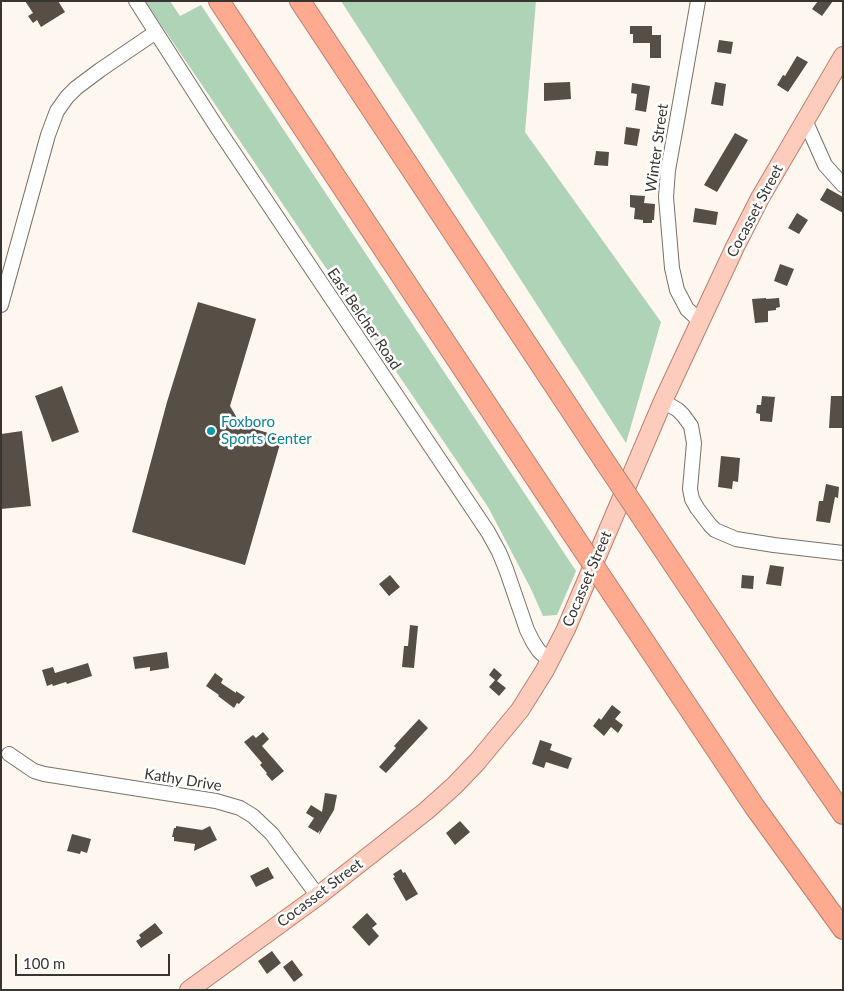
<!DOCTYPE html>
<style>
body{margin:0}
#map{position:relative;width:844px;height:991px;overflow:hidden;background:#fef7f0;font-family:Lato,sans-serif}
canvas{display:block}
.frame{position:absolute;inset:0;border:2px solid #38342f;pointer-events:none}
.scale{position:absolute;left:15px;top:954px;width:155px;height:22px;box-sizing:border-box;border:2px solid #38342f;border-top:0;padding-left:6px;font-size:15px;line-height:18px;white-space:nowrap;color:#38342f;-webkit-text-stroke:4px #fff;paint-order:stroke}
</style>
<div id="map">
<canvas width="844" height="991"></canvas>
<div class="frame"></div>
<div class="scale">100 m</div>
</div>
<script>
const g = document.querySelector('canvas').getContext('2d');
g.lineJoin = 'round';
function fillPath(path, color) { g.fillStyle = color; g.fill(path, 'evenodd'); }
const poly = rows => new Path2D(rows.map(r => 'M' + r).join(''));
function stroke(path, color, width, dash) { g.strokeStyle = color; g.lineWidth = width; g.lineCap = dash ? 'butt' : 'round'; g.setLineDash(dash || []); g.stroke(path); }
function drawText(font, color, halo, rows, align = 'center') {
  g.font = font + ' Lato,sans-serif'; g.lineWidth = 5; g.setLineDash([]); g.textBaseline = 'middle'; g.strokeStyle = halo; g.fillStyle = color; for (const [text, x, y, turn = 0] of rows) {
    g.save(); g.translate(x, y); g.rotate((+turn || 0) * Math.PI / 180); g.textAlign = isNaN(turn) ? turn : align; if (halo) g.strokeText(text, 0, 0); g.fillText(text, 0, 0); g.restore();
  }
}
const forest = poly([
 [145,1,170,1,180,16,201,5,576,571,557,615,543,616,531,589,488,507],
 [341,1,536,1,525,132,661,322,626,443]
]);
const building = poly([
 [25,1,58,1,65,12,41,27,37,20,33,23,28,16,33,13],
 [818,1,833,1,822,16,812,9],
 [630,26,652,26,652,35,661,35,661,58,650,58,650,43,633,43,633,34,630,34],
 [719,40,733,42,731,54,717,52],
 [797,56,808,62,788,92,777,85,783,75,785,76],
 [570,82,571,99,544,101,544,83],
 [715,82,726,84,723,106,711,104],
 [632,83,650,86,646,112,635,110,637,94,631,93],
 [626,127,640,129,637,146,624,144],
 [735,133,748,140,717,192,704,185],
 [596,151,609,152,608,166,594,165],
 [827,188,843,197,843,213,820,200],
 [630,195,645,196,644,203,655,204,654,220,652,220,652,223,643,223,643,220,634,219,635,208,630,207],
 [695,208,718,212,716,225,693,222],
 [797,213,808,220,799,234,788,228],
 [780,264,794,269,787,286,774,281],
 [766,298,766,299,779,298,780,307,776,308,776,310,768,311,768,322,755,323,752,299],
 [198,302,256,319,230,406,241,425,282,437,245,565,132,532,167,402],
 [62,386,79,432,52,442,35,396],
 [762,396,775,397,772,422,760,421,760,414,756,413,757,405,761,405],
 [831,396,843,396,842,428,829,428],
 [22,431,31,506,1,509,1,434],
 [721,456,740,458,738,482,733,481,732,489,718,487],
 [826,484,839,487,838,498,835,497,830,523,816,521,819,501,823,501],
 [770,565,784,567,781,586,766,584],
 [390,575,400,587,389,596,379,584],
 [742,575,754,576,753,589,741,588],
 [410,625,418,626,414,668,402,667,404,646,408,646],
 [167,652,169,668,150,671,150,667,135,669,133,657],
 [88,663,92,676,67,684,66,682,53,686,52,684,47,686,42,670,53,667,55,673],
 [494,668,502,675,497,681,506,688,499,696,489,687,495,680,489,675],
 [215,673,223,679,221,683,236,693,236,691,245,697,239,704,237,703,234,708,218,696,219,695,206,686],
 [612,705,621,712,615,719,623,725,618,733,611,727,604,736,593,726,599,718,601,720],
 [419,719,428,728,386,773,379,767,396,748,394,746],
 [263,732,269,739,262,746,284,771,272,781,266,774,267,773,260,765,262,763,244,742,253,735,256,738],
 [540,740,552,744,550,750,572,758,568,769,546,762,544,768,532,764],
 [325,793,337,795,334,810,319,835,320,830,318,833,308,827,314,818,306,813,311,805,322,812],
 [460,821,470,832,455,845,446,833],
 [176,826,202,830,210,826,217,840,194,851,195,844,174,841,174,837,172,837,174,828,176,828],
 [72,834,91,839,87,853,81,851,80,854,67,851],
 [268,867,274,878,256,887,250,876],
 [401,869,403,873,405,872,418,894,406,901,393,878,395,877,393,874],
 [367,913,377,924,372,928,379,936,369,946,352,927],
 [155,923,163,933,141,948,136,941,141,938,139,935],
 [272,951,281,963,267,974,258,961],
 [292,960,303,975,294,982,283,967]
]);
const minor = poly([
 [136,1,218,129,488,532,499,552,506,569,527,630,533,642,539,651,550,661],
 [698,1,676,126,668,170,666,197,672,268,677,290,687,309,700,321],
 [805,120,825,165,843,185],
 [1,305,48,135,57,111,67,97,76,88,100,70,156,32],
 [663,401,678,410,683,415,691,426,694,443,690,489,692,499,697,508,710,525,715,530,736,539,774,545,843,553],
 [9,754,34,771,44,774,216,801,240,808,253,816,272,834,318,896]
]);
const major = poly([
 [189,990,318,896,426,811,454,786,477,762,520,710,545,670,566,629,663,401,735,247,760,198,843,56]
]);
const highway = poly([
 [219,1,572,533],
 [300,1,603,459],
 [645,522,767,704,843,814],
 [614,596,754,806,843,929]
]);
const highwayBridge = poly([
 [603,459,645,522],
 [572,533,614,596]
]);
const markers = [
 [211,431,5,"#0f9aa8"]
];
const streetNames = [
 ["Winter Street",657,148,-82],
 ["Cocasset Street",755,211,-62],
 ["East Belcher Road",364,319,56],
 ["Cocasset Street",587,579,-67],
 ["Kathy Drive",183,780,9],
 ["Cocasset Street",320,893,-37]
];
const cultureNames = [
 ["Foxboro",221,422],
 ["Sports Center",221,439]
];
fillPath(forest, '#aed3b6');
fillPath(building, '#574e45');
stroke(minor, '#7a7167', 16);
stroke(major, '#b9816f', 20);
stroke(highway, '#b9816f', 22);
stroke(minor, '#fff', 14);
stroke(major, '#feccbd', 18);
stroke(highway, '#feaa91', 20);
stroke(highwayBridge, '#b9816f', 22, []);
stroke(highwayBridge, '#feaa91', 20);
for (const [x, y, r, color] of markers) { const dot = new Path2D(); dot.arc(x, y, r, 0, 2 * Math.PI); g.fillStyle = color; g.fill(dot); stroke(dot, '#fff', 2); }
drawText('15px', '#38342f', '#fff', streetNames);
drawText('15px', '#0d838f', '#fff', cultureNames, 'left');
</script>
